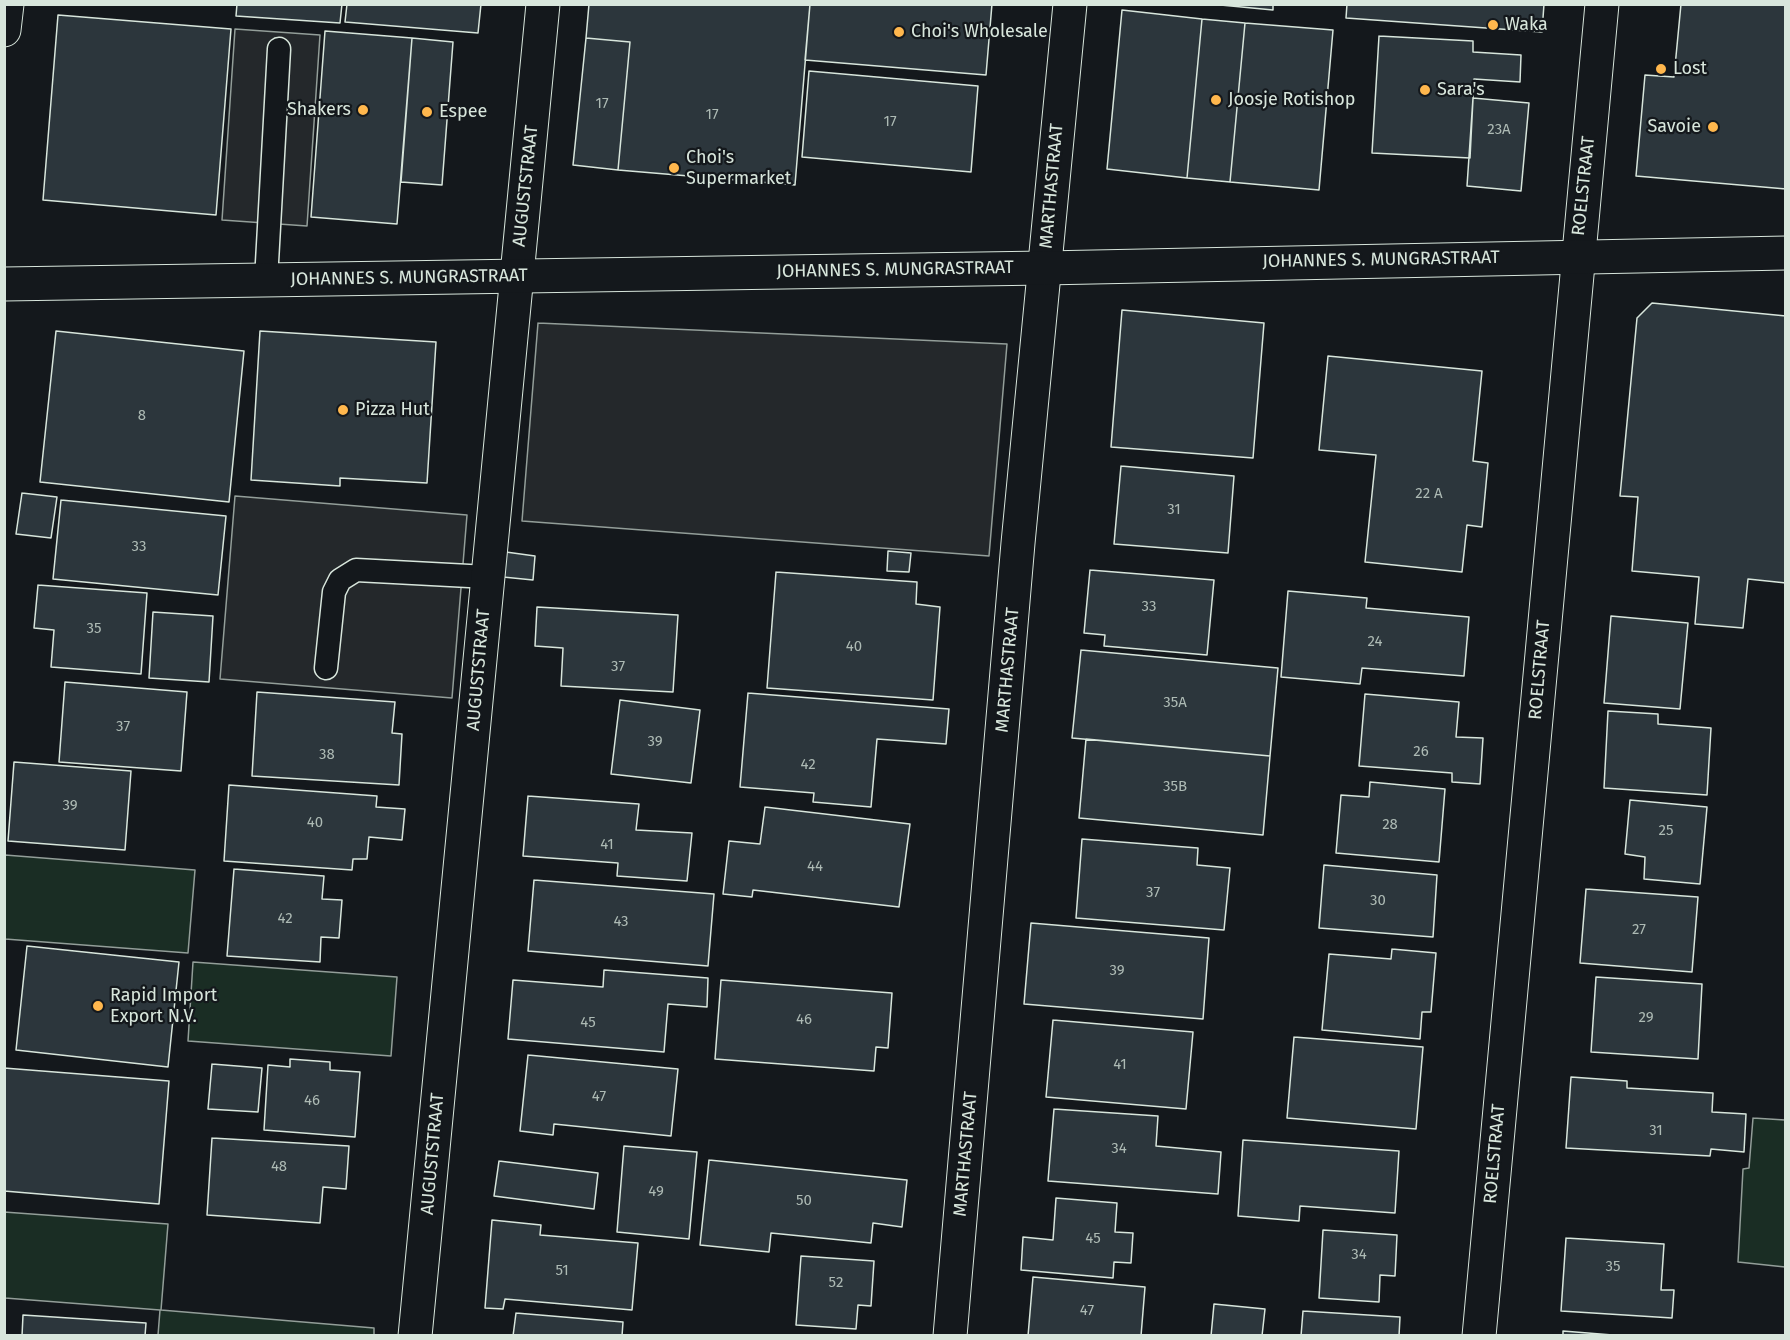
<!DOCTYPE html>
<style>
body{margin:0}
#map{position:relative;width:1790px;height:1340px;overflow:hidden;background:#14181c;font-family:"Fira Sans",sans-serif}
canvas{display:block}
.frame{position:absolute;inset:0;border:6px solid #d8e6dc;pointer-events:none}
</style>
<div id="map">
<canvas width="1790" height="1340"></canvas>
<div class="frame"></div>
</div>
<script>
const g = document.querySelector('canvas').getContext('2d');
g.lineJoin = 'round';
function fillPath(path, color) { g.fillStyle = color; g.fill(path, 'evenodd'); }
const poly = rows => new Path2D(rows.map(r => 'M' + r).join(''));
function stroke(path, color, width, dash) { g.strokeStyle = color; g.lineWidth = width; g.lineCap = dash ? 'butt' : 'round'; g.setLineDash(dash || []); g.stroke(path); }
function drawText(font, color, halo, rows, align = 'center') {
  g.font = font + ' "Fira Sans",sans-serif'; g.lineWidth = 4.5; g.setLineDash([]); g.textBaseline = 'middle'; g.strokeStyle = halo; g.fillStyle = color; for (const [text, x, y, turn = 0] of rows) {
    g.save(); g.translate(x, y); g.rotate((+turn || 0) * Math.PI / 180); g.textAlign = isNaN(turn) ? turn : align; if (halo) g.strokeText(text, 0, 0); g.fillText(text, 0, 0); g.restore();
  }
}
const green = poly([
 [5,855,195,870,188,953,5,939,5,855],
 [193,962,397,977,391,1056,188,1041,193,962],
 [1753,1118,1785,1120,1785,1267,1738,1262,1743,1169,1749,1168,1753,1118],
 [4,1212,168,1224,161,1310,374,1328,374,1335,158,1335,160,1310,5,1298,4,1212]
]);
const parking = poly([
 [235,29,320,35,307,226,222,220,235,29],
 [538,323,1007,344,989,556,522,521,538,323],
 [235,496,467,515,452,698,220,679,235,496]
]);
const building = poly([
 [237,4,342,4,340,23,236,16,237,4],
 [347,4,481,4,478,33,345,22,347,4],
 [589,4,810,4,795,185,618,170,630,42,586,38,589,4],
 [810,4,992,4,986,75,805,60,810,4],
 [1210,4,1273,4,1273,10,1210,4],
 [1347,4,1544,4,1542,32,1346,18,1347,4],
 [1681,4,1786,4,1786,189,1636,176,1645,75,1674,77,1681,4],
 [1122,10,1202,19,1187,178,1107,169,1122,10],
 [58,15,231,29,216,215,43,200,58,15],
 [1202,19,1245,23,1230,182,1187,178,1202,19],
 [1245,23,1333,30,1319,190,1230,182,1245,23],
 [325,31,412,38,397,224,311,217,325,31],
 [1379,36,1473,41,1473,52,1521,55,1520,82,1474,79,1470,158,1372,153,1379,36],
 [412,38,453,42,442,185,401,182,412,38],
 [586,38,630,42,618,170,573,165,586,38],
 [809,71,978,86,971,172,802,157,809,71],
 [1473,98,1529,103,1521,191,1467,186,1473,98],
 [1652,303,1786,316,1786,583,1748,579,1743,628,1695,624,1699,577,1632,571,1638,497,1620,496,1637,318,1652,303],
 [1122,310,1264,323,1253,458,1111,447,1122,310],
 [56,331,244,351,229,502,40,482,56,331],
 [260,331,436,342,427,483,340,478,340,486,251,480,260,331],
 [1328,356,1482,371,1473,461,1488,463,1482,527,1467,525,1462,572,1365,562,1376,455,1319,450,1328,356],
 [1121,466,1234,476,1228,553,1114,544,1121,466],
 [22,493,57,497,51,538,16,534,22,493],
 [61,500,226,516,218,595,53,579,61,500],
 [888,551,911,553,909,572,887,571,888,551],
 [506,552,535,556,533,580,503,577,506,552],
 [1090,570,1214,580,1207,655,1104,646,1105,635,1084,633,1090,570],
 [776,572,917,582,916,604,940,607,933,700,767,688,776,572],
 [38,585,147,593,141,674,51,667,54,630,34,628,38,585],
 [1288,591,1367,598,1366,608,1469,617,1464,676,1362,668,1360,684,1281,677,1288,591],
 [537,607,678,615,673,692,561,686,563,648,535,646,537,607],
 [153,612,213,616,209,682,149,678,153,612],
 [1611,616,1688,623,1680,709,1604,703,1611,616],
 [1081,650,1278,668,1270,756,1072,738,1081,650],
 [65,682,187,692,181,771,59,762,65,682],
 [257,692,395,702,392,733,402,734,399,785,252,776,257,692],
 [748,693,949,709,946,744,877,739,871,807,813,802,814,793,740,787,748,693],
 [1365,694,1459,702,1456,737,1483,738,1480,784,1452,782,1452,773,1359,766,1365,694],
 [620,700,700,710,691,783,611,774,620,700],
 [1608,711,1658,714,1658,724,1711,728,1707,795,1604,788,1608,711],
 [1086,739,1270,756,1263,835,1079,818,1086,739],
 [14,762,131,771,125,850,8,841,14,762],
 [1370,782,1445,789,1439,862,1336,853,1341,795,1369,797,1370,782],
 [229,785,377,796,376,807,405,809,402,840,369,837,367,859,353,859,352,870,224,861,229,785],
 [528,796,639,804,636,830,692,833,687,881,617,876,618,863,523,856,528,796],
 [1630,800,1707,807,1700,884,1644,879,1645,857,1625,854,1630,800],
 [765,807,910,824,899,907,753,890,752,897,723,894,729,841,760,844,765,807],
 [1082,839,1198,848,1197,865,1230,868,1224,930,1076,918,1082,839],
 [1324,865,1437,875,1433,937,1319,928,1324,865],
 [234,869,324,876,322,899,342,900,339,938,321,937,320,962,227,956,234,869],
 [534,880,714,894,708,966,528,951,534,880],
 [1586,889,1698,897,1692,972,1580,963,1586,889],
 [1031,923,1209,938,1203,1019,1024,1004,1031,923],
 [27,946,179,962,168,1067,16,1050,27,946],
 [1392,949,1436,953,1431,1012,1422,1012,1420,1039,1322,1030,1329,954,1391,959,1392,949],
 [604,970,708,978,707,1007,668,1004,664,1052,508,1039,513,980,603,987,604,970],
 [1596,977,1702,984,1698,1059,1591,1052,1596,977],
 [721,980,892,993,888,1048,876,1047,874,1071,715,1059,721,980],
 [1053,1020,1193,1032,1186,1109,1046,1097,1053,1020],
 [1294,1037,1423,1047,1416,1129,1287,1118,1294,1037],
 [528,1055,678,1069,671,1136,554,1124,553,1135,520,1131,528,1055],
 [290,1059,330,1062,330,1070,360,1072,355,1137,264,1130,268,1065,290,1067,290,1059],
 [212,1064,262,1068,258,1112,208,1109,212,1064],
 [4,1068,169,1081,159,1204,4,1191,4,1068],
 [1571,1077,1627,1081,1627,1088,1713,1093,1712,1112,1746,1114,1744,1152,1711,1149,1710,1156,1566,1148,1571,1077],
 [1054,1109,1158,1116,1156,1146,1221,1152,1218,1194,1048,1181,1054,1109],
 [212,1138,349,1146,346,1189,323,1187,320,1223,207,1215,212,1138],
 [1243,1140,1399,1151,1395,1213,1300,1206,1299,1221,1238,1216,1243,1140],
 [624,1146,697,1152,689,1239,617,1232,624,1146],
 [709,1160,907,1180,902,1227,873,1223,871,1243,771,1233,769,1252,700,1245,709,1160],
 [499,1161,598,1173,594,1209,494,1196,499,1161],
 [1056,1198,1117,1203,1115,1232,1133,1233,1131,1263,1114,1262,1113,1278,1021,1270,1023,1237,1053,1240,1056,1198],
 [492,1220,541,1225,540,1235,638,1243,632,1310,505,1299,503,1309,485,1308,492,1220],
 [1323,1230,1397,1235,1395,1276,1380,1275,1379,1302,1319,1298,1323,1230],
 [1566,1238,1664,1244,1661,1290,1674,1290,1672,1318,1561,1311,1566,1238],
 [801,1256,874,1261,871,1306,858,1305,856,1329,796,1325,801,1256],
 [1033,1277,1145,1287,1141,1336,1028,1336,1033,1277],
 [1214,1304,1265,1309,1262,1336,1211,1336,1214,1304],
 [1303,1311,1400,1317,1399,1336,1301,1336,1303,1311],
 [516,1313,623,1322,622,1336,513,1336,516,1313],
 [23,1315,146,1323,145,1336,22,1336,23,1315],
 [1563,1331,1625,1336,1563,1336,1563,1331]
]);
const service = poly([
 [266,280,279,49],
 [326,668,334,592,340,580,356,570,488,577]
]);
const minor = poly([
 [4,30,7,4],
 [415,1336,543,4],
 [950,1336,1018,543,1070,4],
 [1479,1336,1602,4]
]);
const tertiary = poly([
 [4,284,1044,268,1786,253]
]);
const markers = [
 [1493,25,6,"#ffb74d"],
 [899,32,6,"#ffb74d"],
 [1661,69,6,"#ffb74d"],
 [1425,90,6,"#ffb74d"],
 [1216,100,6,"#ffb74d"],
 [363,110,6,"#ffb74d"],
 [427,112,6,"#ffb74d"],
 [1713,127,6,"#ffb74d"],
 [674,168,6,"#ffb74d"],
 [343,410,6,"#ffb74d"],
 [98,1006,6,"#ffb74d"]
];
const numberNames = [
 ["17",602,104],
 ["17",712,115],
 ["17",890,122],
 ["23A",1499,130],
 ["8",142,416],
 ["22 A",1429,494],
 ["31",1174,510],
 ["33",139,547],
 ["33",1149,607],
 ["35",94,629],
 ["24",1375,642],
 ["40",854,647],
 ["37",618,667],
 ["35A",1175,703],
 ["37",123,727],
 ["39",655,742],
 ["26",1421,752],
 ["38",327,755],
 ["42",808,765],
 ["35B",1175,787],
 ["39",70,806],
 ["40",315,823],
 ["28",1390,825],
 ["25",1666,831],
 ["41",607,845],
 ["44",815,867],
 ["37",1153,893],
 ["30",1378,901],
 ["42",285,919],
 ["43",621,922],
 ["27",1639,930],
 ["39",1117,971],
 ["29",1646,1018],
 ["46",804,1020],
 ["45",588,1023],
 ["41",1120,1065],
 ["47",599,1097],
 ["46",312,1101],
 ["31",1656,1131],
 ["34",1119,1149],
 ["48",279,1167],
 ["49",656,1192],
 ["50",804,1201],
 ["45",1093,1239],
 ["34",1359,1255],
 ["35",1613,1267],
 ["51",562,1271],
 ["52",836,1283],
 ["47",1087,1311]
];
const poiNames = [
 ["Waka",1505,25],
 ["Choi's Wholesale",911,32],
 ["Lost",1673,69],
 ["Sara's",1437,90],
 ["Joosje Rotishop",1228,100],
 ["Shakers",351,110,"right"],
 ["Espee",439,112],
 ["Savoie",1701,127,"right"],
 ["Choi's",686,158],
 ["Supermarket",686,179],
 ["Pizza Hut",355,410],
 ["Rapid Import",110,996],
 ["Export N.V.",110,1017]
];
const streetNames = [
 ["AUGUSTSTRAAT",526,186,-84],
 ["MARTHASTRAAT",1052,186,-85],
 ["ROELSTRAAT",1584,186,-84],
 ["JOHANNES S. MUNGRASTRAAT",1381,260,-1],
 ["JOHANNES S. MUNGRASTRAAT",895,270,-1],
 ["JOHANNES S. MUNGRASTRAAT",409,278,-1],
 ["AUGUSTSTRAAT",479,670,-85],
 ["MARTHASTRAAT",1008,670,-85],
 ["ROELSTRAAT",1540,670,-85],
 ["AUGUSTSTRAAT",433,1154,-85],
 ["MARTHASTRAAT",966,1154,-85],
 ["ROELSTRAAT",1495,1154,-85]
];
fillPath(green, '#1a2d24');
stroke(green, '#939e99', 1.5);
fillPath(parking, '#24282b');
stroke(parking, '#939e99', 1.5);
fillPath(building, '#2c363c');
stroke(building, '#d8e6dc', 1.5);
stroke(service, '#d8e6dc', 25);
stroke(minor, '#d8e6dc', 35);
stroke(tertiary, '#d8e6dc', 35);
stroke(service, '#14181c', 22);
stroke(minor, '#14181c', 33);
stroke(tertiary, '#14181c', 33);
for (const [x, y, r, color] of markers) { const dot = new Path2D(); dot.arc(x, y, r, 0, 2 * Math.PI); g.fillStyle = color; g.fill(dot); stroke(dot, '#14181c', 2); }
drawText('15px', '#adbab4', null, numberNames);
drawText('18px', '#d8e6dc', '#14181c', poiNames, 'left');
drawText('18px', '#d8e6dc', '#14181c', streetNames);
</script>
